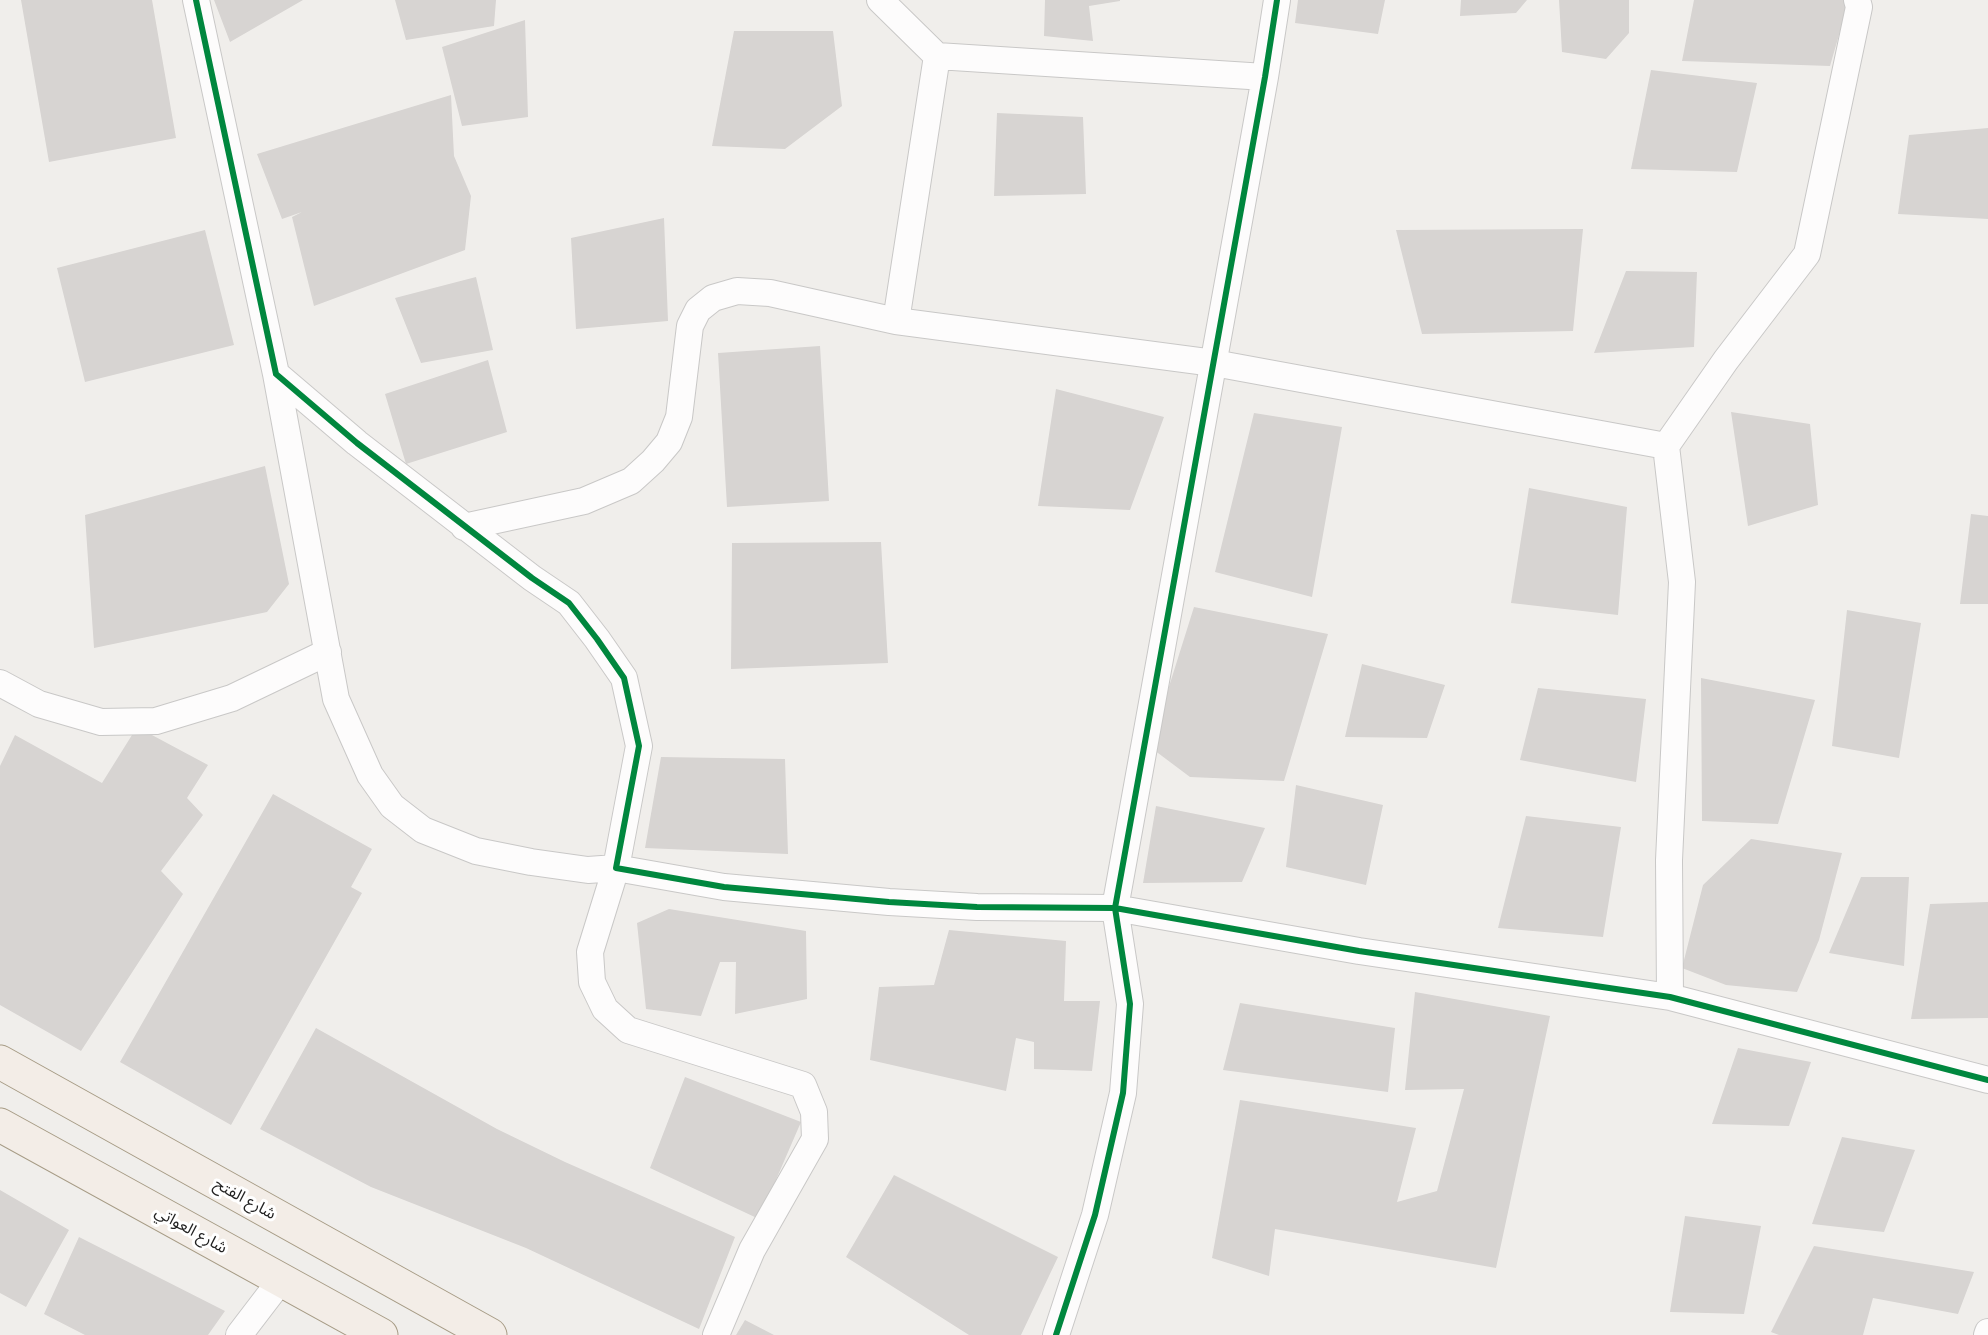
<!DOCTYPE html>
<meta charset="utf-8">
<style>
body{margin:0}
canvas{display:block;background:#f0eeeb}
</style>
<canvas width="1988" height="1335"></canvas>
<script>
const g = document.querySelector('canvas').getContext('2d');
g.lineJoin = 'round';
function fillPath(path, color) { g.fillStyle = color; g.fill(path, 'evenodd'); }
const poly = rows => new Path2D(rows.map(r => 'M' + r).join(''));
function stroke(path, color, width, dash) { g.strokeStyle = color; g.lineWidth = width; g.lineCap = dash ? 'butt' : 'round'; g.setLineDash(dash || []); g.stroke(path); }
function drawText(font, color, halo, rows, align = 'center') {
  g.font = font + ' Quicksand,"Noto Sans Arabic",sans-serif'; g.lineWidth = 6; g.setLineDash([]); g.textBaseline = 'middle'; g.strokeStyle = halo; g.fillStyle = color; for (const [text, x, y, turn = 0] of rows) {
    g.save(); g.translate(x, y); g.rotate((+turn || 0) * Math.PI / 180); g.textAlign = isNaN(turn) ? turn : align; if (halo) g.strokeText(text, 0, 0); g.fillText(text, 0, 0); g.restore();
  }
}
const building = poly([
 [21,0,152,0,176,138,49,162],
 [214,0,303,0,230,42],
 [395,0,496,0,494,26,406,40],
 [1045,0,1120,0,1120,1,1089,6,1093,41,1044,36],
 [1298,0,1385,0,1378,34,1295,23],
 [1461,0,1527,0,1516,13,1460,16],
 [1559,0,1629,0,1629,33,1606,59,1562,52],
 [1694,0,1849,0,1830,66,1682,61],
 [525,20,528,117,462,126,442,47],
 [734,31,833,31,842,106,785,149,712,146],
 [1651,70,1757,83,1737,172,1631,169],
 [451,95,454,156,471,196,465,250,314,306,292,217,302,212,282,219,257,154],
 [997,113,1083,117,1086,194,994,196],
 [1988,128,1988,219,1898,214,1909,135],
 [664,218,668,321,576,329,571,238],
 [1583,229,1573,331,1422,334,1396,230],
 [205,230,234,345,85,382,57,268],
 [1626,271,1697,272,1694,347,1594,353],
 [476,277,493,350,421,363,395,298],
 [820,346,829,501,727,507,718,353],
 [488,360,507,432,406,464,385,394],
 [1056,389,1164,417,1130,510,1038,506],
 [1731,412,1810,424,1818,505,1748,526],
 [1254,413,1342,427,1312,597,1215,572],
 [265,466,289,584,267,612,94,648,85,515],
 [1529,488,1627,507,1618,615,1511,603],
 [1971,514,1988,516,1988,604,1960,604],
 [881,542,888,663,731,669,732,543],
 [1194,607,1328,634,1284,781,1190,777,1150,747],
 [1847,610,1921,623,1899,758,1832,746],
 [1362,664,1445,685,1427,738,1345,737],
 [1701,678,1815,700,1778,824,1702,821],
 [1538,688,1646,699,1636,782,1520,760],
 [137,727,208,765,187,798,203,815,161,871,183,894,81,1051,0,1005,0,766,15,735,102,783],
 [661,757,785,759,788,854,645,848],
 [1296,785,1383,805,1366,885,1286,867],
 [273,794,372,849,351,887,362,893,231,1125,120,1062],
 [1156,806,1265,828,1242,882,1143,883],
 [1526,816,1621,827,1603,937,1498,928],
 [1751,839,1842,853,1819,940,1797,992,1726,985,1682,968,1703,885],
 [1861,877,1909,877,1904,966,1829,953],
 [1988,902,1988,1018,1911,1019,1930,904],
 [669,909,806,931,807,999,735,1014,736,962,720,962,701,1016,646,1009,637,923],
 [949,930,1066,941,1064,1001,1100,1001,1092,1071,1034,1069,1034,1042,1016,1038,1006,1091,870,1060,879,987,934,985],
 [1415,992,1550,1016,1496,1268,1275,1229,1269,1276,1212,1258,1240,1100,1416,1128,1397,1202,1437,1191,1464,1089,1405,1090],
 [1240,1003,1395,1028,1388,1092,1223,1070],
 [316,1028,497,1129,565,1162,735,1237,699,1329,526,1248,371,1187,260,1129],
 [1738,1048,1811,1062,1789,1126,1712,1124],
 [685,1077,801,1122,759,1219,650,1168],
 [1842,1137,1915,1150,1884,1232,1812,1224],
 [894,1175,1058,1257,1021,1335,969,1335,846,1257],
 [0,1190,69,1230,26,1307,0,1293],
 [1685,1216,1761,1226,1744,1314,1670,1312],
 [79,1237,225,1311,208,1335,85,1335,44,1314],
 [1814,1246,1974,1272,1958,1314,1873,1298,1863,1335,1779,1335,1771,1332],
 [745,1320,774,1335,736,1335]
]);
const minor = poly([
 [196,0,276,374,357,443,532,578,569,603,597,639,624,678,639,746,616,868,724,887,889,902,977,907,1115,908,1359,951,1670,997,1988,1080],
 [880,0,937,56,896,321],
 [937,56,1265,77],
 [276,374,336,699,370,775,392,806,423,830,476,851,531,862,588,870,616,868,590,952,592,982,605,1009,628,1030,803,1085,814,1112,815,1139,752,1250,716,1335],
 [464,527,584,501,631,481,653,461,669,442,679,417,690,326,698,310,713,298,737,291,770,293,896,321,1214,363,1666,446],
 [0,683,39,704,101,722,156,721,232,698,328,652],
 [1670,997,1669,860,1682,582,1666,446,1726,360,1807,254,1859,7,1857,0],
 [239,1335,281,1280],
 [1056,1335,1095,1215,1123,1093,1130,1004,1115,908,1265,77,1277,0],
 [1987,1335,1988,1332]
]);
const primary = poly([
 [0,1062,490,1335],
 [0,1125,381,1335]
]);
const cycleway = poly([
 [196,0,276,374,357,443,532,578,569,603,597,639,624,678,639,746,616,868,724,887,889,902,977,907,1115,908,1359,951,1670,997,1988,1080],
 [1056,1335,1095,1215,1123,1093,1130,1004,1115,908,1265,77,1277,0]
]);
const streetNames = [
 ["شارع الفتح",245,1199,29],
 ["شارع العواتي",191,1230,29]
];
fillPath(building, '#d7d4d2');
stroke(minor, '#c9c8c7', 28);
stroke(primary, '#a79c86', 35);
stroke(minor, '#fdfcfc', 26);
stroke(primary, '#f3ede7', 33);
stroke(cycleway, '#00873e', 6);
drawText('16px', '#222', '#fff', streetNames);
</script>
